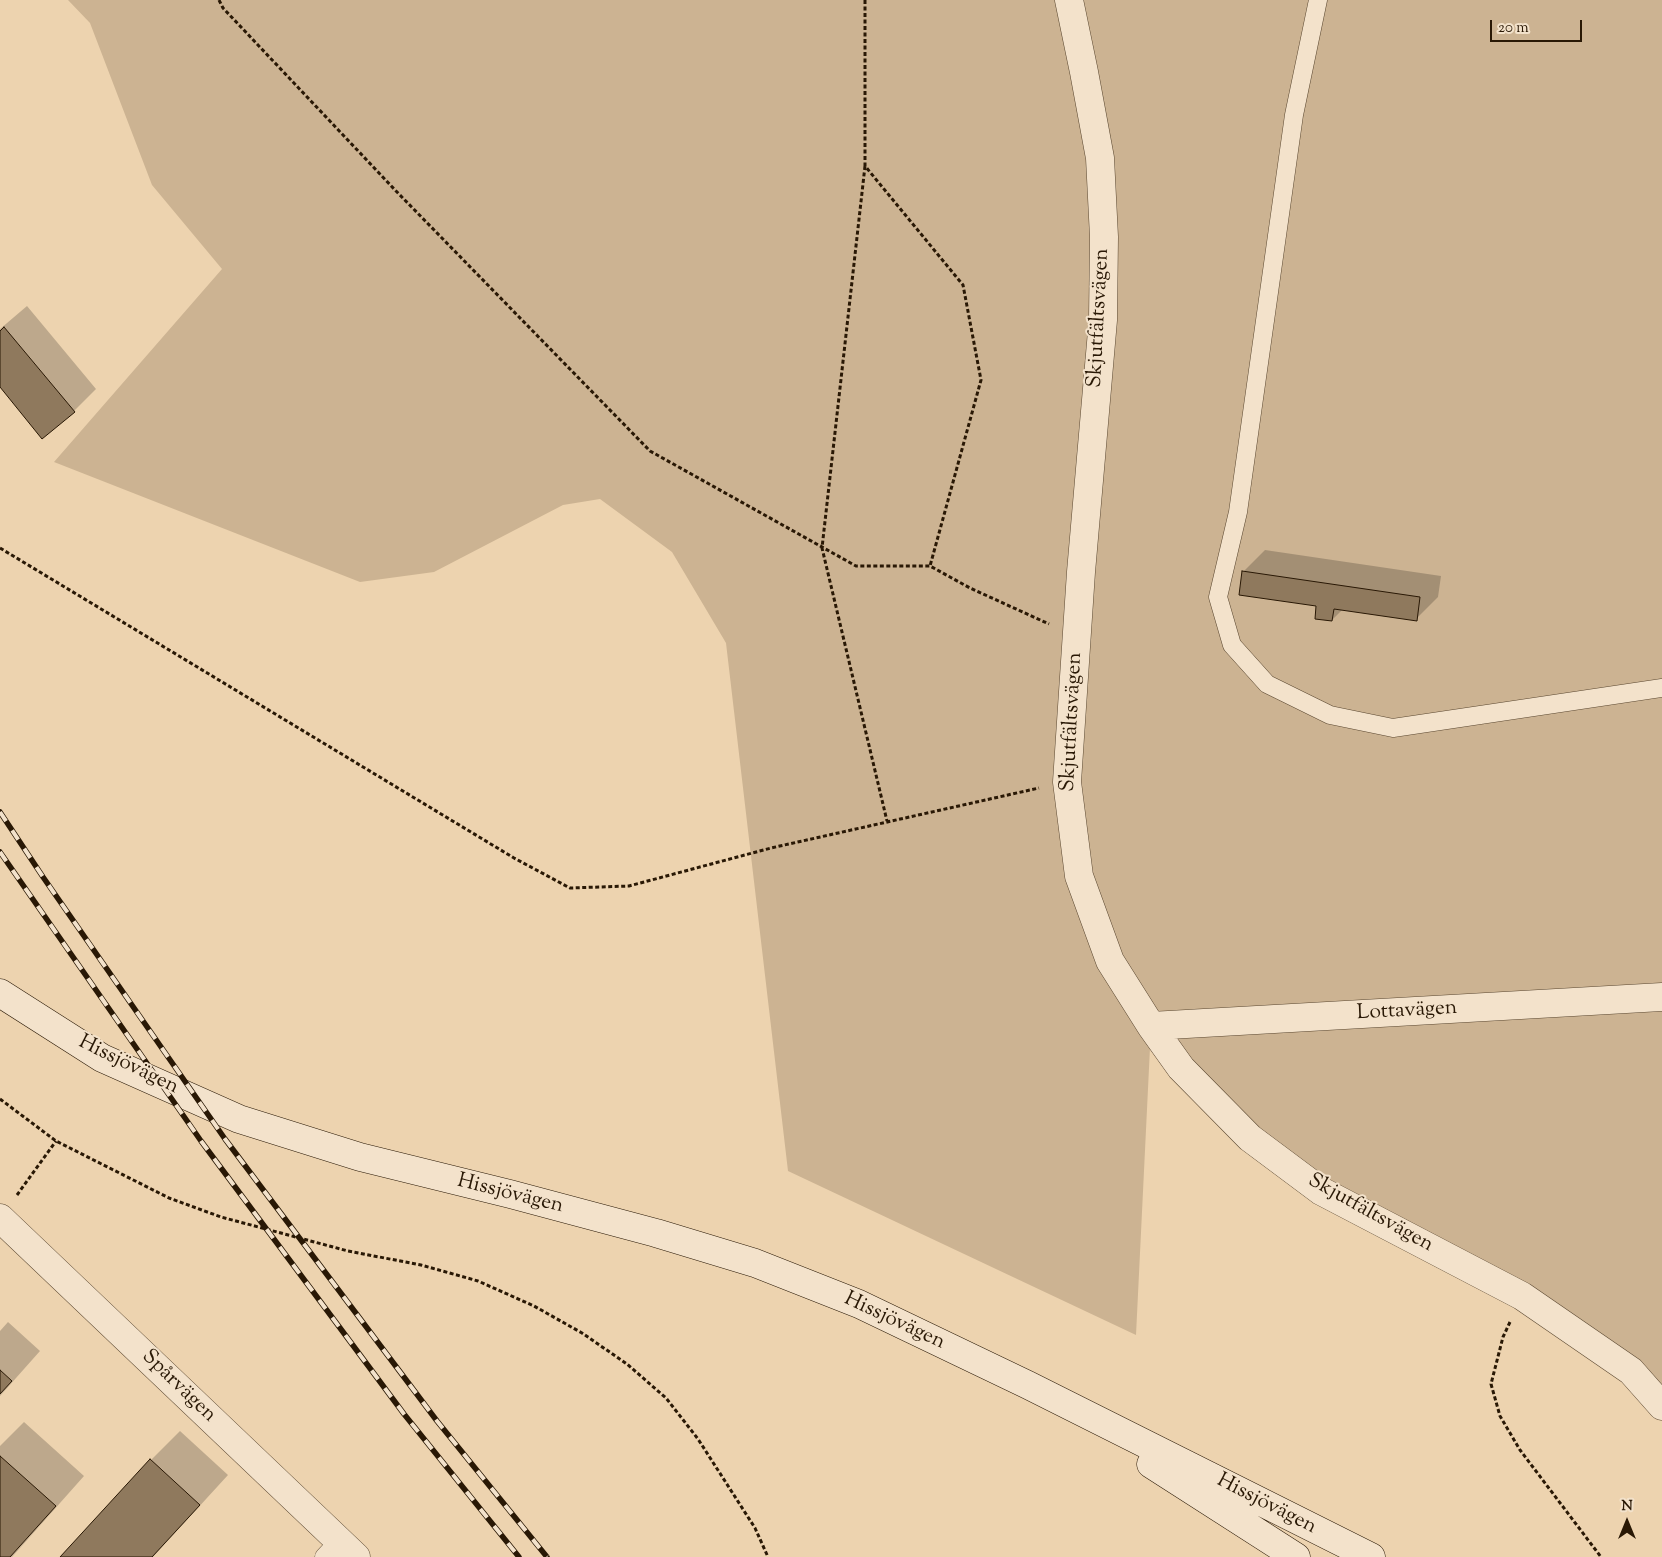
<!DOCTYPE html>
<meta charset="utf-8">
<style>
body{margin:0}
#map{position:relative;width:1662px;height:1557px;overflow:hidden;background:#edd3af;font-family:"Sorts Mill Goudy",serif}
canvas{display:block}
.north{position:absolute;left:1602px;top:1497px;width:50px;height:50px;-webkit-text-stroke:4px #f3e2cb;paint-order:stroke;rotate:0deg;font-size:14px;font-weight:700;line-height:20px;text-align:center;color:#291805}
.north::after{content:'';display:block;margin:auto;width:18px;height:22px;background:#291805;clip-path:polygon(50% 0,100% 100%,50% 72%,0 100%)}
.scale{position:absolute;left:1490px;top:20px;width:92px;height:22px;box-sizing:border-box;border:2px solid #291805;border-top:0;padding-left:6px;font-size:15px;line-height:18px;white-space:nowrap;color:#291805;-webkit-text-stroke:4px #f3e2cb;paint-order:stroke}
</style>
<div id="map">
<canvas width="1662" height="1557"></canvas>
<div class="north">N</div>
<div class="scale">20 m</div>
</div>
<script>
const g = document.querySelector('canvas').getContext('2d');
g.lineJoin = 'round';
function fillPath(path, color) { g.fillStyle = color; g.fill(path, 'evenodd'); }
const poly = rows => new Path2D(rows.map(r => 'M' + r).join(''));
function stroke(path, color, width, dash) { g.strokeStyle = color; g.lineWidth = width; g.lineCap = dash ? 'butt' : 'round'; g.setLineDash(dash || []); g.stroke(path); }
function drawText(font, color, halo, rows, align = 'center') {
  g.font = font + ' "Sorts Mill Goudy",serif'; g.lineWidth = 4; g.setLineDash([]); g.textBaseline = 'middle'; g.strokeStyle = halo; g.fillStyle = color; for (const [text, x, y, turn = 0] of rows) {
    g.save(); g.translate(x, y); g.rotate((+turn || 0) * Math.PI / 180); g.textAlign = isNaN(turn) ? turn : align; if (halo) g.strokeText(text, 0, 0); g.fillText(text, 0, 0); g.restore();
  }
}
const green = poly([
 [68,0,1662,0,1662,1406,1631,1371,1321,1191,1151,1027,1136,1335,788,1171,726,643,672,552,600,499,563,505,434,572,360,582,54,462,222,269,152,185,90,23]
]);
const shadow = poly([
 [27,306,96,389,74,411,0,386,0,329],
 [1265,550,1441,576,1438,597,1416,619,1343,609,1332,620,1318,605,1243,572],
 [8,1322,40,1351,0,1396,0,1331],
 [24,1422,84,1476,12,1557,0,1557,0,1446],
 [180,1431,228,1475,153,1557,62,1557,151,1460]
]);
const building = poly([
 [4,327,75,412,42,439,0,387,0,331,4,327],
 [1242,571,1420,597,1417,621,1334,609,1332,621,1315,619,1316,606,1239,595,1242,571],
 [0,1370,12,1381,0,1394,0,1370],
 [0,1456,56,1506,10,1557,0,1557,0,1456],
 [150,1459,200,1505,152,1557,60,1557,150,1459]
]);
const path = poly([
 [219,0,223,8,396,191,650,451,856,566,930,566,970,588,1049,624],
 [865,0,865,166,963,285,981,380,930,566],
 [865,166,822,548,887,821],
 [0,548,514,858,570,888,629,886,771,848,1039,788],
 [0,1099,56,1141,169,1198,221,1217,348,1251,421,1265,478,1281,534,1306,582,1333,627,1364,666,1398,698,1439,755,1528,768,1557],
 [17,1195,56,1141],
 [1510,1322,1503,1337,1491,1384,1500,1416,1520,1450,1601,1557]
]);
const service = poly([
 [1318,0,1294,115,1238,512,1218,597,1232,645,1267,684,1330,715,1393,728,1662,688],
 [324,1557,339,1541]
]);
const minor = poly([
 [1069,0,1084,72,1100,158,1104,237,1103,320,1081,572,1067,782,1079,876,1110,961,1151,1026,1181,1068,1250,1138,1321,1191,1522,1296,1631,1371,1662,1406],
 [1151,1026,1662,997],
 [0,1218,356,1557]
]);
const secondary = poly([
 [0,993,102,1058,239,1119,360,1157,510,1194,656,1233,755,1263,859,1304,1028,1385,1371,1557],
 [1151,1464,1296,1557]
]);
const rail = poly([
 [0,812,43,877,225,1139,437,1421,547,1557],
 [0,852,201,1141,404,1414,519,1557]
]);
const streetNames = [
 ["Skjutfältsvägen",1100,318,-87],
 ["Skjutfältsvägen",1073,722,-87],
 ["Lottavägen",1407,1012,-3],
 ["Hissjövägen",128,1066,26],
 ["Hissjövägen",510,1195,14],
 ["Skjutfältsvägen",1370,1214,29],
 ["Hissjövägen",894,1322,25],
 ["Spårvägen",178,1387,44],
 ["Hissjövägen",1266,1505,27]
];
fillPath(green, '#ccb392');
fillPath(shadow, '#0003');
fillPath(building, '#8f795d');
stroke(building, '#291805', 1);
stroke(service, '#5a4730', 19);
stroke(minor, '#5a4730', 29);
stroke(secondary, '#291805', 29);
stroke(path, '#291805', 3, [4, 2.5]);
stroke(service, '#f3e2cb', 18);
stroke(minor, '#f3e2cb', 28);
stroke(secondary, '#f3e2cb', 28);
stroke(rail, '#291805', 5.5);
stroke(rail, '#f3e2cb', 4, [11]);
drawText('21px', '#291805', '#f3e2cb', streetNames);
</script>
